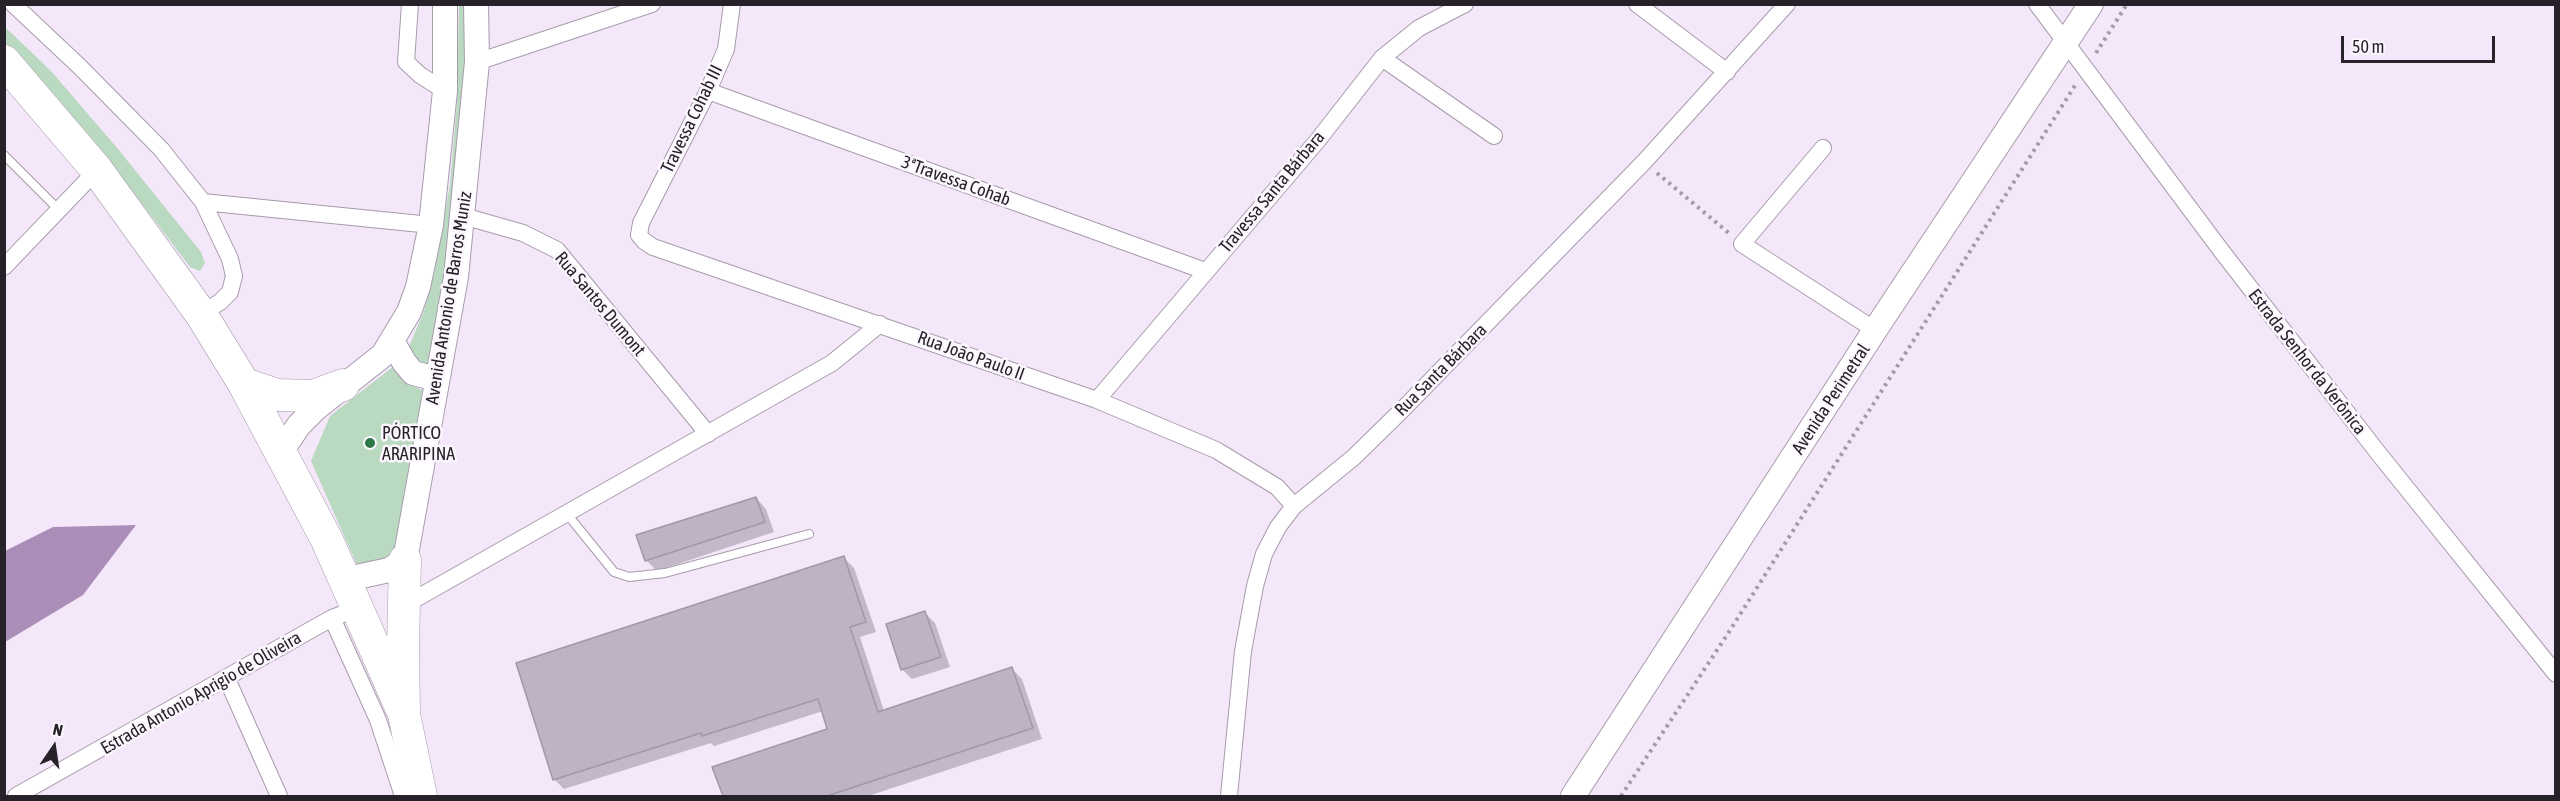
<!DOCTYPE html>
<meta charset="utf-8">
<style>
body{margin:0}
#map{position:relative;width:2560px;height:801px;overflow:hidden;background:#f4e7f9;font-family:"Asap Condensed",sans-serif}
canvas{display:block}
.frame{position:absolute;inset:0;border:6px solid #272229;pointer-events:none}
.north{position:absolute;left:24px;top:717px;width:60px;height:60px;-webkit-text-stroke:4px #fcf7fe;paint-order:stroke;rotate:13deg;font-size:16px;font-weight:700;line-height:24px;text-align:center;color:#272229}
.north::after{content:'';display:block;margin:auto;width:21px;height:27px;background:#272229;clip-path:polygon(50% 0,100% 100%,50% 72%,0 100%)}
.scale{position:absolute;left:2341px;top:36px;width:154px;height:27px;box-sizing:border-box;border:3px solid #272229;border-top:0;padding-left:8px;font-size:18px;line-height:21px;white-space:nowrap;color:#272229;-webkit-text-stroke:4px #fcf7fe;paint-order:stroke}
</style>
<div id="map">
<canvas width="2560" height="801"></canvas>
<div class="frame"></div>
<div class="north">N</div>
<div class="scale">50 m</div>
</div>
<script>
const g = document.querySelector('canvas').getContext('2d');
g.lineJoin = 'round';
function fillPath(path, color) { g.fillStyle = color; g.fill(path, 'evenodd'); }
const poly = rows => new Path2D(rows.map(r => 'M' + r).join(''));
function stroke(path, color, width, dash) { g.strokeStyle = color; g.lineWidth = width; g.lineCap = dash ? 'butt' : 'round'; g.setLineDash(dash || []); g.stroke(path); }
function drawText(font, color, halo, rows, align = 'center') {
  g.font = font + ' "Asap Condensed",sans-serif'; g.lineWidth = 5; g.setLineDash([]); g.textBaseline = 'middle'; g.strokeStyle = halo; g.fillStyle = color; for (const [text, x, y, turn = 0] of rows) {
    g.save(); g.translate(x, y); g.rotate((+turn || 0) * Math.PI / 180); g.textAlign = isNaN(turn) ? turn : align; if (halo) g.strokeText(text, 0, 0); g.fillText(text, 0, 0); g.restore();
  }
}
const green = poly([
 [459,5,471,5,460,188,429,370,416,366,408,349,424,311,434,274,450,185,457,103],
 [4,26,51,71,118,149,201,252,205,263,200,271,190,267,127,184,5,47],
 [399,362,410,385,428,392,396,557,361,574,311,461,330,416]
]);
const water = poly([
 [136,525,83,595,5,642,5,551,53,527]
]);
const shadow = poly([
 [756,498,766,509,774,532,657,571,646,560],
 [844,558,854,568,876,632,860,637,884,711,1012,669,1022,679,1042,739,868,796,724,796,714,768,829,729,823,711,714,746,711,743,564,789,554,779],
 [925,613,935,623,950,667,912,679,902,669]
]);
const building = poly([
 [756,497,765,522,645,561,636,535,756,497],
 [844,556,866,622,850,627,878,712,1012,667,1033,728,827,796,723,796,712,767,827,729,818,699,702,736,701,733,553,780,516,663,844,556],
 [925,611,941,657,901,670,886,624,925,611]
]);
const path = poly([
 [2096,53,2127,4],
 [1657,173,1730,234],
 [1621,796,1727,635,2076,84]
]);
const lane = poly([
 [4,155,59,210],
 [567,514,614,572,629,577,665,573,809,534]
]);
const street = poly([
 [13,4,79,66,161,149,203,202,230,259,234,276,230,292,220,302,201,314],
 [410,4,406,62,420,75,445,91],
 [732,4,726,49,708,91,641,223,639,235,644,241,653,247,1097,400,1216,450,1277,487,1294,506],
 [1637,4,1727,72],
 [2037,4,2223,253,2379,454,2556,674],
 [1382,58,1494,136],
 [477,62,652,4],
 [708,91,1205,271],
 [1823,148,1742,244,1875,330],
 [203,202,431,225],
 [463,216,523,233,557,250,708,434],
 [4,267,97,170],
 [1097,400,1318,140,1382,58,1419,28,1465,4],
 [403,606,832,363,880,324],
 [332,618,378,720,403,796],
 [227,679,279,796],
 [16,796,332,618,356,609],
 [1229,796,1243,651,1255,586,1264,554,1278,527,1294,506,1354,457,1405,407,1644,162,1787,4]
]);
const secondary = poly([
 [392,341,404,362,413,373,437,379],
 [280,453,299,425,316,408,383,355,409,312,418,287,431,225,445,91,445,4],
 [343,580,389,570,405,560,456,277,477,62,476,4],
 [1573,796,1875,330,2091,4]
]);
const highway = poly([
 [4,61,97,170,201,314,244,384,327,540,404,714],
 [244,384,277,395,313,396,343,385],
 [405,560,403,646,404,714,421,796]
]);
const markers = [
 [370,443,6,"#2b7948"]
];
const streetNames = [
 ["Travessa Cohab III",692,119,-64],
 ["3ªTravessa Cohab",956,181,20],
 ["Travessa Santa Bárbara",1272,192,-50],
 ["Avenida Antonio de Barros Muniz",449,298,-81],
 ["Rua Santos Dumont",600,304,50],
 ["Rua João Paulo II",971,356,20],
 ["Estrada Senhor da Verônica",2307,362,52],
 ["Rua Santa Bárbara",1441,370,-45],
 ["Avenida Perimetral",1831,399,-57],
 ["Estrada Antonio Aprigio de Oliveira",201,693,-30]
];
const poiNames = [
 ["PÓRTICO",382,433],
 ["ARARIPINA",382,454]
];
fillPath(green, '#b9d9c1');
fillPath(water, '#ab8eb7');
fillPath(shadow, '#0003');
fillPath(building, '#bfb3c3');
stroke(building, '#a297a7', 1.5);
stroke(lane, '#a79bac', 10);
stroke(street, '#a79bac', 18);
stroke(secondary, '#a79bac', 26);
stroke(highway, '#a79bac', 33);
stroke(path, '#a49aa7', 4, [3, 4.5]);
stroke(lane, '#fff', 8);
stroke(street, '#fff', 16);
stroke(secondary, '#fff', 24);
stroke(highway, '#fff', 32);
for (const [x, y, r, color] of markers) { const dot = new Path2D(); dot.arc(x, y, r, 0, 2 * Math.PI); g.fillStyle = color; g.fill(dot); stroke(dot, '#fcf7fe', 2); }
drawText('18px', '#272229', '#fcf7fe', streetNames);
drawText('18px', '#272229', '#fcf7fe', poiNames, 'left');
</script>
